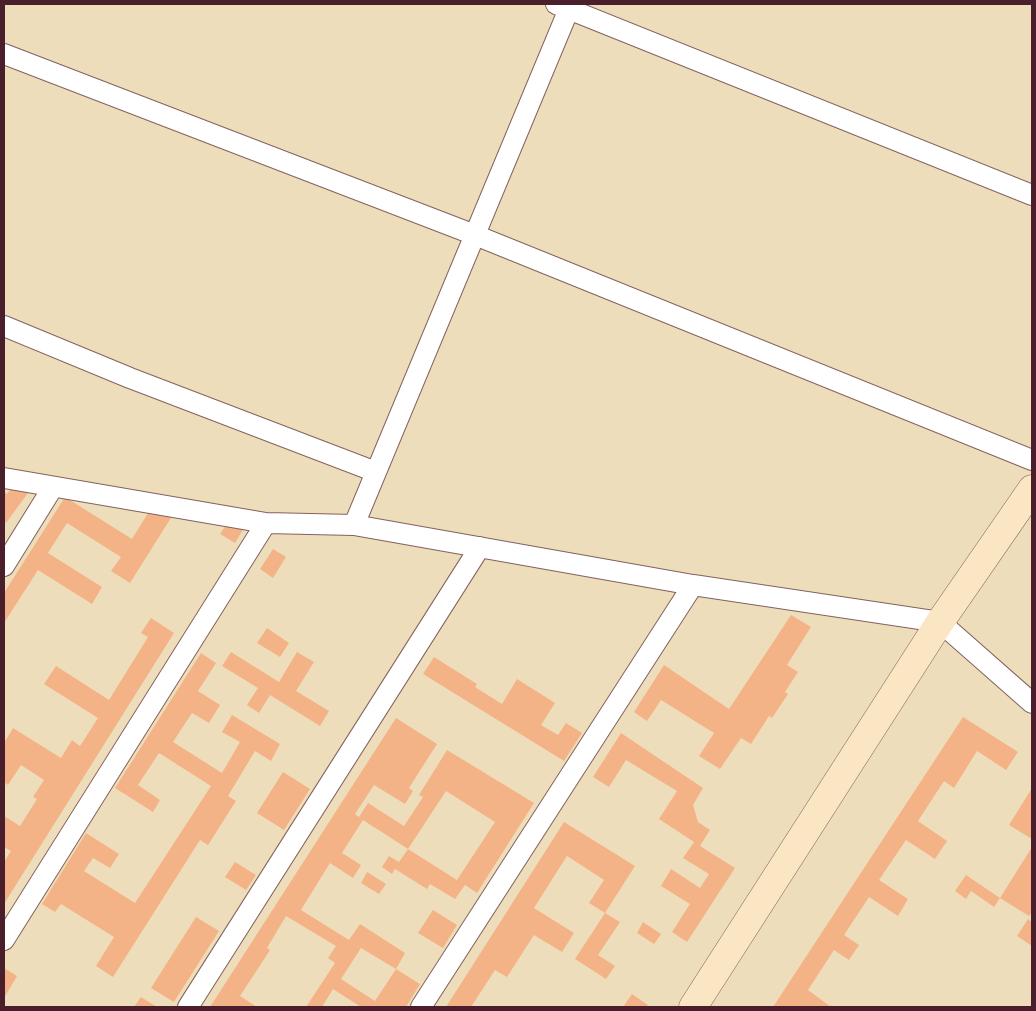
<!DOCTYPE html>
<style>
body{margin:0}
#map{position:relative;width:1036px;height:1011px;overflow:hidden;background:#edb;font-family:"Playpen Sans",sans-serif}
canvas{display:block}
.frame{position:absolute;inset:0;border:5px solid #4a1f2b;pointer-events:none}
</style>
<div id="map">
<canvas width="1036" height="1011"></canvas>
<div class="frame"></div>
</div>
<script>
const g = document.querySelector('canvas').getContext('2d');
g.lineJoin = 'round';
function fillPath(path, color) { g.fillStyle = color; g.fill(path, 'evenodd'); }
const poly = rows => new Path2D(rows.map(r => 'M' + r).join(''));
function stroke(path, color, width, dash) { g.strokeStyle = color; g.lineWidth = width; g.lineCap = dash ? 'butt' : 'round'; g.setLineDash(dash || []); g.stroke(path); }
const building = poly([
 [15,484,28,493,6,523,4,521,4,491,7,494],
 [65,497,132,539,150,510,174,513,130,583,111,571,121,557,67,523,48,553,102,587,92,604,38,570,4,623,4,593],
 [230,519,247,523,235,543,220,534],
 [273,549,286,557,273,578,260,569],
 [791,615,811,627,787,665,798,672,785,692,788,694,772,718,769,716,751,744,741,738,720,769,699,756,714,733,661,700,647,721,634,712,664,665,729,709],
 [151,618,174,633,4,904,4,862,11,851,4,847,4,816,20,826,37,799,33,797,44,780,21,765,8,785,4,782,4,743,13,728,61,758,72,740,80,746,98,718,44,684,56,666,109,700,148,637,141,633],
 [267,628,289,643,280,657,257,643],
 [231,652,279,682,297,652,314,662,296,691,329,711,320,726,270,695,259,713,247,705,258,688,222,666],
 [201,653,216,663,198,691,220,705,209,723,192,713,173,742,222,773,240,742,222,732,232,715,280,744,271,761,255,751,228,796,236,801,208,845,200,840,113,977,96,966,114,937,61,904,55,912,42,904,86,833,119,854,110,868,93,858,84,871,135,903,211,786,159,753,138,785,160,800,153,812,115,788],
 [434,657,477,684,475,687,502,704,517,679,555,703,541,725,558,735,566,723,582,733,564,761,423,674],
 [963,717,1018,752,1006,770,977,751,954,788,944,781,918,821,947,841,935,859,906,840,879,880,908,899,898,916,869,897,844,935,859,945,849,960,834,950,808,990,831,1007,773,1007],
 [396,718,437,744,409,788,413,791,405,804,374,785,355,814,359,817,368,803,404,826,423,797,419,795,447,750,534,803,477,893,465,885,455,899,430,884,427,889,395,869,392,874,382,867,389,856,399,862,408,849,457,880,495,822,446,791,408,849,363,820,342,853,361,865,353,878,330,863,301,910,349,940,360,924,405,953,396,969,361,948,341,979,375,1001,396,969,420,984,406,1007,361,1007,333,989,322,1007,306,1007,335,963,328,958,336,946,286,916,267,948,270,950,240,996,257,1007,210,1007],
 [621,733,703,788,693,805,698,822,710,830,700,846,735,868,687,942,672,932,690,904,661,886,671,869,700,888,709,874,683,858,694,842,659,819,677,791,626,760,609,787,593,777],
 [283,772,310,789,284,830,257,813],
 [1032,788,1032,839,1009,825],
 [564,822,635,866,605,913,589,903,604,880,567,856,534,908,574,933,562,952,534,935,507,977,495,970,471,1007,446,1007],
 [1032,847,1032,912,1029,916,1000,898],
 [235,862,256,875,246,890,225,877],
 [367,872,386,884,379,894,361,883],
 [966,875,1000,898,994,907,971,891,966,899,955,891],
 [433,910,457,925,443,948,418,933],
 [605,913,620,922,598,955,615,966,606,979,575,959],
 [196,917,219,931,174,1002,151,988],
 [1028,919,1032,922,1032,946,1017,936],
 [643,922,661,934,654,944,637,933],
 [4,968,17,976,4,998],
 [632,994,648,1005,646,1007,623,1007],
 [141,997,157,1007,134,1007]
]);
const street = poly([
 [556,4,1032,195],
 [4,54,475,235,1032,460],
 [4,326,130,378,376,472],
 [4,478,266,523,354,525,693,585,940,622,1032,703],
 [354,525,571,4],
 [4,566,53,487],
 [4,940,266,523],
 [188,1007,480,547],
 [421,1007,693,585]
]);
const secondary = poly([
 [693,1007,940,622,1032,489]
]);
fillPath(building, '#f4b386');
stroke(street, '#83625d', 22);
stroke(secondary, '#83625d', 29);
stroke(street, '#fff', 20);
stroke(secondary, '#fbe6c4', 28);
</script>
